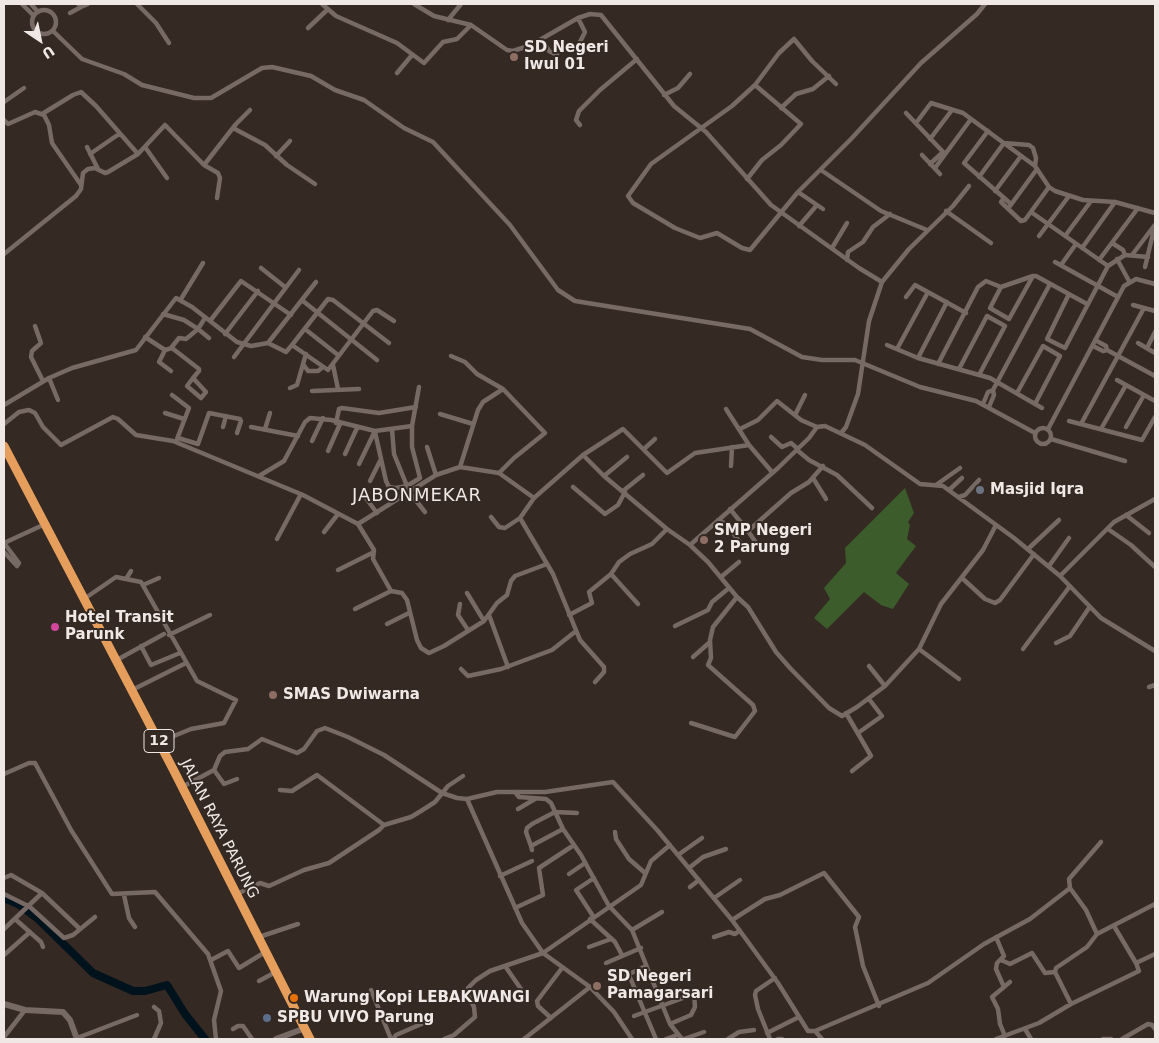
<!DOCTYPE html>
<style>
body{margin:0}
#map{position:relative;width:1159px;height:1043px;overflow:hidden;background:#342923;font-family:"DejaVu Sans",sans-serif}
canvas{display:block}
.frame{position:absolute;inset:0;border:5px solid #efe8e4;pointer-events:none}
.north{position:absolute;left:15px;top:15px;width:50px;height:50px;-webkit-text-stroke:4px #342923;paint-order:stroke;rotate:146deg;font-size:14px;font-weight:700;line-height:20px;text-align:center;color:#efe8e4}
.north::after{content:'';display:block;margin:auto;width:18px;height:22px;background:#efe8e4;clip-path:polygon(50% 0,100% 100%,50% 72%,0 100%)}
</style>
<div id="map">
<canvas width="1159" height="1043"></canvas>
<div class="frame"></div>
<div class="north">U</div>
</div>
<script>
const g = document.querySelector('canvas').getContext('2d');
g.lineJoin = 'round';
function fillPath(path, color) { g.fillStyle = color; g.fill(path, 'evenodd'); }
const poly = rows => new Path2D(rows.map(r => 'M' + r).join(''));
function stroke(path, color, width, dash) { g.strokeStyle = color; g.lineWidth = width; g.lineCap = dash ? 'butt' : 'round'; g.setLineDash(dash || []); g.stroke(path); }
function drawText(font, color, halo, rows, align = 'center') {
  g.font = font + ' "DejaVu Sans",sans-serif'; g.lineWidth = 4; g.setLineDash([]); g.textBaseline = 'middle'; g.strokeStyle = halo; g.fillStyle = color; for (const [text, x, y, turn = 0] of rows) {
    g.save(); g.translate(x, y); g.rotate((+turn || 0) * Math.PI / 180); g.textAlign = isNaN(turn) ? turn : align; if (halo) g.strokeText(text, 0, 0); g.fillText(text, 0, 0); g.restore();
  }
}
const green = poly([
 [905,488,914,513,908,522,910,525,907,539,916,546,896,573,909,584,893,609,881,605,864,592,827,629,814,618,830,599,824,588,846,563,845,548]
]);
const river = poly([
 [4,898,18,904,37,918,93,973,133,991,145,991,167,985,185,1014,205,1039]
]);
const street = poly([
 [22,4,34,16],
 [31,4,38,12],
 [78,4,81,7,88,4],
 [137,4,156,23,169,43],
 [322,4,336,16,397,43,424,63,443,42,457,39,471,25],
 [414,4,434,16,471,25,507,50,513,51,531,45,578,18,590,14,601,15,674,106,706,132,771,205,859,268,882,282,869,321,858,394,846,427,841,433],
 '32 22a12 12 0 1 1 24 0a12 12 0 1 1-24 0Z',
 [70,13,81,7],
 [578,18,585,32,580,42],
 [448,20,461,4],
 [308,28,327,10],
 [53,31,82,59,124,74,142,85,194,98,211,98,262,68,272,67,311,76,335,90,364,100,404,128,433,142,510,225,558,290,575,301,750,329,802,357,822,360,855,360,920,387,976,401,1035,433],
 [542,39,549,51,557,55],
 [397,73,412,55],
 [755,85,779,53,794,39,812,61,836,84],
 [664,95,678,88,690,74],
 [4,102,24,88],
 [781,108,796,94,813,89,829,76],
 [906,113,945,154],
 [42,114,73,95,81,92,96,106,138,154],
 [4,120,8,124,35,112,44,115,49,125,52,143,81,185],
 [916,123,931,103,963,113,1035,166,1049,187,1055,191,1083,200,1115,202,1155,213],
 [580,125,576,120,579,111,600,90,637,59],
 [233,128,265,145,287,165,315,184],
 [988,131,964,163,1011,204],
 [930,139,952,110],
 [87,147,98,169],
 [145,147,167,178],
 [90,154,119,134],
 [922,155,940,174],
 [276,156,290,141],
 [930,164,943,152],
 [204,165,218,173,220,178,217,198],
 [935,168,971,119],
 [821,170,881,211,927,230],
 [979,177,1004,143,1029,145,1033,148,1036,158,1035,166],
 [747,179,762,160,781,145,801,124,755,85,732,106,651,164,628,196,633,203,675,228,700,238,717,233,742,248,750,250,798,192,851,139,921,63,977,14,985,4],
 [995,191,1021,156],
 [798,192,823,209],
 [1004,198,1001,202,1021,221,1025,220,1049,187],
 [1010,206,1037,169],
 [946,211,991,243],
 [1031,212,1108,266],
 [799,226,817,205],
 [1039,236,1069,196],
 [1065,236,1091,201],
 [1112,243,1123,250,1125,255],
 [832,248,847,223],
 [1082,248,1115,202],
 [4,254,76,196,81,189,83,173,88,169,95,168,105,173,108,172,138,154,165,125,204,165,236,124,250,110],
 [1132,255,1154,226],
 [1117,259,1129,281],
 [847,260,848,252,863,242,873,227,890,214],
 [1099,260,1138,208],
 [1055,262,1118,297],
 [1061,265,1076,244],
 [1145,267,1155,225],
 [261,268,285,287],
 [1033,276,1009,319,990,308,1001,287,1033,276,1036,276,1087,304],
 [882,282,909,249,953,206,969,186],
 [1069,294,1047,339,1065,348,1108,266,1125,255,1148,257],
 [906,297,915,285,966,313],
 [181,299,203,263],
 [303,301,377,360],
 [1133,305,1155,311],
 [163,314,184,320,198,329,205,318],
 [210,321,241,281,291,315],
 [35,326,41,343,32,351,31,357,43,381],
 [305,329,338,355],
 [225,334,258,291],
 [145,337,165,350,172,348,199,369,199,371,193,378],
 [1095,340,1106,346,1107,350],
 [268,343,316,282],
 [1138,343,1155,353],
 [292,345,328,299,333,300,389,343],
 [887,345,918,358,990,378,1042,408],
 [1093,346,1103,351,1107,350,1155,376],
 [171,348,179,338,186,339,198,329,209,338],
 [1147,348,1155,332],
 [897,349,928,292],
 [165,350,159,362,171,371],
 [306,354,303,364,308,371,318,371,323,367],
 [451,356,465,362,477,374,503,389],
 [234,357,299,270],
 [918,358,947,302],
 [938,364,978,287,986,281,1001,287],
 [333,365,338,389],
 [959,369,987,316,1005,326,979,375],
 [49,378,58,400],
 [193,378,206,392,201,398,187,386,193,378],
 [1117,380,1155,401],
 [290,388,297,385,303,364],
 [312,391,359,389],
 [1017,393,1043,346,1060,356,1035,404],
 [172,395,189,408,177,439],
 [983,404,988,392,993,390,1050,284],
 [4,405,49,378,72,368,136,350,176,298,192,307,237,342,251,346,268,343,286,352,292,345,328,370,373,311,377,310,394,321],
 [989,407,994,395,993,390],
 [726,409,749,445,772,472],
 [165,413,184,419],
 [440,414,473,424],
 [795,415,805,395],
 [1069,421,1142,440,1155,417],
 [336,423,339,409,342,408,379,413,416,407],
 [4,424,19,412,29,410,35,413,43,427,61,445,113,417,118,419,136,435,173,441,303,495,358,524,436,475,460,467,499,473,534,498,583,455,604,476,667,529,690,545,778,468,809,438,817,427,825,426,865,445,920,484,943,486,1014,538,1060,576,1114,522,1155,499],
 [1081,424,1144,308],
 [223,427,226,416],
 [251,427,298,436],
 [1126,427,1144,395],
 '1035 436a8 8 0 1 1 16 0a8 8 0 1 1-16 0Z',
 [265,429,270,413],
 [740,429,758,420,777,401,801,420,817,427],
 [1048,429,1124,286,1136,279,1155,284],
 [1101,429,1126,385],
 [375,432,386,481,389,487,396,488,407,486,394,454,392,429],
 [771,437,782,447,791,443,798,449],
 [178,438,198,444,209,413,240,419,241,421,237,433],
 [1051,439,1125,461],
 [312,441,323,418],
 [427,447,436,475],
 [644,449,655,439],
 [797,450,809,460,837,475,872,508],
 [328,451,340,424],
 [345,454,357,428],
 [583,455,623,429,667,473,695,453,749,445],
 [359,464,375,431],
 [731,466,732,447],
 [460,467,478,410,483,402,503,389,545,433,514,458,499,473],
 [259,476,284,461,305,422,310,418,331,420,375,431,412,426],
 [604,476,627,457],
 [813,478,826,499],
 [370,481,380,461],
 [936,485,960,468],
 [573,487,605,514,618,505,625,492],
 [949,490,962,478],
 [623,491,643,475],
 [362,493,377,513],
 [410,493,425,512],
 [407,494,407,486,420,478,412,447,412,426,419,387],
 [959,497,965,495,979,480],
 [730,509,748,531],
 [1126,515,1149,533],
 [491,517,499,527,505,528,520,518,534,498],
 [520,518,553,574,580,640,604,667,604,672,595,682],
 [718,520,726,524,742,545],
 [358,524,374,550,373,559,391,591,402,593,407,600,417,640,421,648,429,653,444,646,484,621,497,603,507,595,511,581,515,576,547,564],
 [1108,529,1131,545,1155,567],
 [324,532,338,514],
 [277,539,301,494],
 [4,543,43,525],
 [690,545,708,562,737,597,748,607,776,652,790,668,829,708,842,716,857,707,885,686,919,649,941,604,983,550,996,525],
 [1028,549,1059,520],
 [761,550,748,531,791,493,809,482,823,466],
 [4,552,17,566,19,563,4,543],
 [1049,566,1069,538],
 [338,570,374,552],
 [611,574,638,604],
 [1060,576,1101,618,1155,651],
 [721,577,739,562],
 [962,578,985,599,995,603,1000,600,1034,554],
 [126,579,131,571],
 [143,585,159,578],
 [467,593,484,621],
 [84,599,116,577,141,582,197,681,236,700,224,723,191,729,159,742],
 [460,604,458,615,468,630],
 [355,609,391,591],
 [489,615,508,667],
 [569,615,592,603,589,592,611,574,619,562,630,554,652,544,667,529],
 [387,624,409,613],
 [675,626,708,610,712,602,729,588],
 [169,635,210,615],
 [1056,643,1070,636,1089,608],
 [141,646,151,665,180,653],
 [919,649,959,679],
 [1023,649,1070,586],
 [693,657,710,642],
 [115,661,164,634],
 [869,666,885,686],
 [461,669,468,676,501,669,552,650,576,631],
 [1149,687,1155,685],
 [132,690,186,663],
 [846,713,871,756,852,771],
 [691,723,735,737,755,711,753,705,708,665,711,658,710,640,713,627,737,597],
 [858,733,882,716,869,699],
 [214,770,224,784,237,779],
 [4,774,29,763,35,763,71,830,112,894,155,892,208,954,221,991,214,1020,216,1039],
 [182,787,214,770,220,756,225,752,248,749,262,739,297,753,304,749,317,731,325,728,348,737,384,755,442,793,457,798,467,799,497,792,545,792,613,782,658,831,732,920,778,983,808,1031,815,1031,822,1039],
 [280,790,292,791,317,775,384,825,411,817,421,811,435,802,448,786,463,776],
 [515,792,519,797,546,799,551,803,563,829,581,855,609,906,632,930,670,1024,682,1039],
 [467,799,522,923,543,953,590,987,614,1012,632,1039],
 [518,809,535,799],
 [615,832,616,839,629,859,645,873],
 [531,846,526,832,527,828,532,824,555,812,577,813],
 [532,850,531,846,563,829],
 [678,855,702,838],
 [689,868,703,857,726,849],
 [569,874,585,863],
 [500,876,532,861],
 [4,878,11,875,42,893,80,929],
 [690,887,699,880],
 [4,894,30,907,64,938,73,935,95,917],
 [237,894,260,883,269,886,304,870,329,863,379,830,384,825],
 [124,895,129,918,135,927],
 [714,898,740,880],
 [515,908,543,895,539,868,574,845],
 [593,916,576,890,594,878],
 [15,919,41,942,43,947],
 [590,919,615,942,622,955],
 [732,920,765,899,780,895,824,873,859,917,855,927,860,951,863,966,879,1006],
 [1114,926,1136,963],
 [4,929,42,893],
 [632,930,662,912],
 [1097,934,1086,910,1070,888,1069,879,1101,842],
 [259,937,298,924],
 [714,937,729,932,735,934,739,931],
 [996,937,1004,956,997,963,996,969,1004,987],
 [589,947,611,939],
 [4,955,30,932],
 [211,960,228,951,239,968,262,954],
 [1001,960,1010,964,1032,953,1045,973,1055,972],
 [606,963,641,948],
 [505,966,521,989],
 [629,975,656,1039],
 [617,980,646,966],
 [259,981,272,974],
 [371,990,391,1039],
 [624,997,636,992],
 [1071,1004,1055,972,1056,968,1087,947,1097,934,1155,904],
 [154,1007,159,1011,161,1023,154,1039],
 [634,1016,694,994,695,1007,691,1015,670,1024],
 [551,1018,538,1006,537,1001,562,968],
 [233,1029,238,1026,243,1026,252,1039],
 [1025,1029,1031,1039],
 [815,1031,928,983,984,944,1030,919,1070,888],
 [767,1033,799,1017],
 [1005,1036,1000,1024,998,1009,992,997,1010,982],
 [4,1037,25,1010],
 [77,1038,137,1015],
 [393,1039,396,1035,426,1022],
 [444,1039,454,1035,475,1017,474,1007,467,993,468,988,476,980,490,971,543,953,641,885,651,861,670,845],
 [524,1039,590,987],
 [666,1039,677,1035],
 [684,1039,704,1032],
 [728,1039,739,1032,754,1030],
 [770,1039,758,1009,755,995,756,991,775,978],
 [778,1039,782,1039],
 [996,1039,1039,1023,1071,1004,1139,971,1136,963,1155,954],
 [1103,1039,1111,1039],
 [1122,1039,1148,1024,1152,1025,1155,1029]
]);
const secondary = poly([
 [4,1004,25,1010,63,1012,70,1020,77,1039],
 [276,1039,300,1030]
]);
const highway = poly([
 [4,446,173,769,310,1039]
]);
const markers = [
 [514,57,5,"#8d6e63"],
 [980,490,5,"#6b7280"],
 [704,540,5,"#8d6e63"],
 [55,627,5,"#d1479c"],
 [273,695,5,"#8d6e63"],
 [597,986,5,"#8d6e63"],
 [294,998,5,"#e8710a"],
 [267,1018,5,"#5c6f8a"]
];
const shields = [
 [159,741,30]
];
const shieldNames = [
 ["12",159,741]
];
const poiNames = [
 ["SD Negeri",524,48],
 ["Iwul 01",524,65],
 ["Masjid Iqra",990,490],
 ["SMP Negeri",714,531],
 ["2 Parung",714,548],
 ["Hotel Transit",65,618],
 ["Parunk",65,635],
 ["SMAS Dwiwarna",283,695],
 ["SD Negeri",607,977],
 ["Pamagarsari",607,994],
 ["Warung Kopi LEBAKWANGI",304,998],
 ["SPBU VIVO Parung",277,1018]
];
const streetNames = [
 ["JALAN RAYA PARUNG",219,829,63]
];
const quarterNames = [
 ["JABONMEKAR",417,496]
];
fillPath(green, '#3c5d2b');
stroke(river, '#00131c', 8);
stroke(street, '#776963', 4.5);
stroke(secondary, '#776963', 6);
stroke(highway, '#e59e5c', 9);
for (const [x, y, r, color] of markers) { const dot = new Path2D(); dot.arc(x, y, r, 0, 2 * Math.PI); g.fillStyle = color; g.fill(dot); stroke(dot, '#342923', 2); }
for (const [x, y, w] of shields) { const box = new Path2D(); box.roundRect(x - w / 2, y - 11.5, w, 23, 4); g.fillStyle = '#342923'; g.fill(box); stroke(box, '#efe8e4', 1); }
drawText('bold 14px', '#efe8e4', null, shieldNames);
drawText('bold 15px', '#efe8e4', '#342923', poiNames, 'left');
drawText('15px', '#efe8e4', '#342923', streetNames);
g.letterSpacing = '1px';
drawText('18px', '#efe8e4', '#342923', quarterNames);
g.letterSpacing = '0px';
</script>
